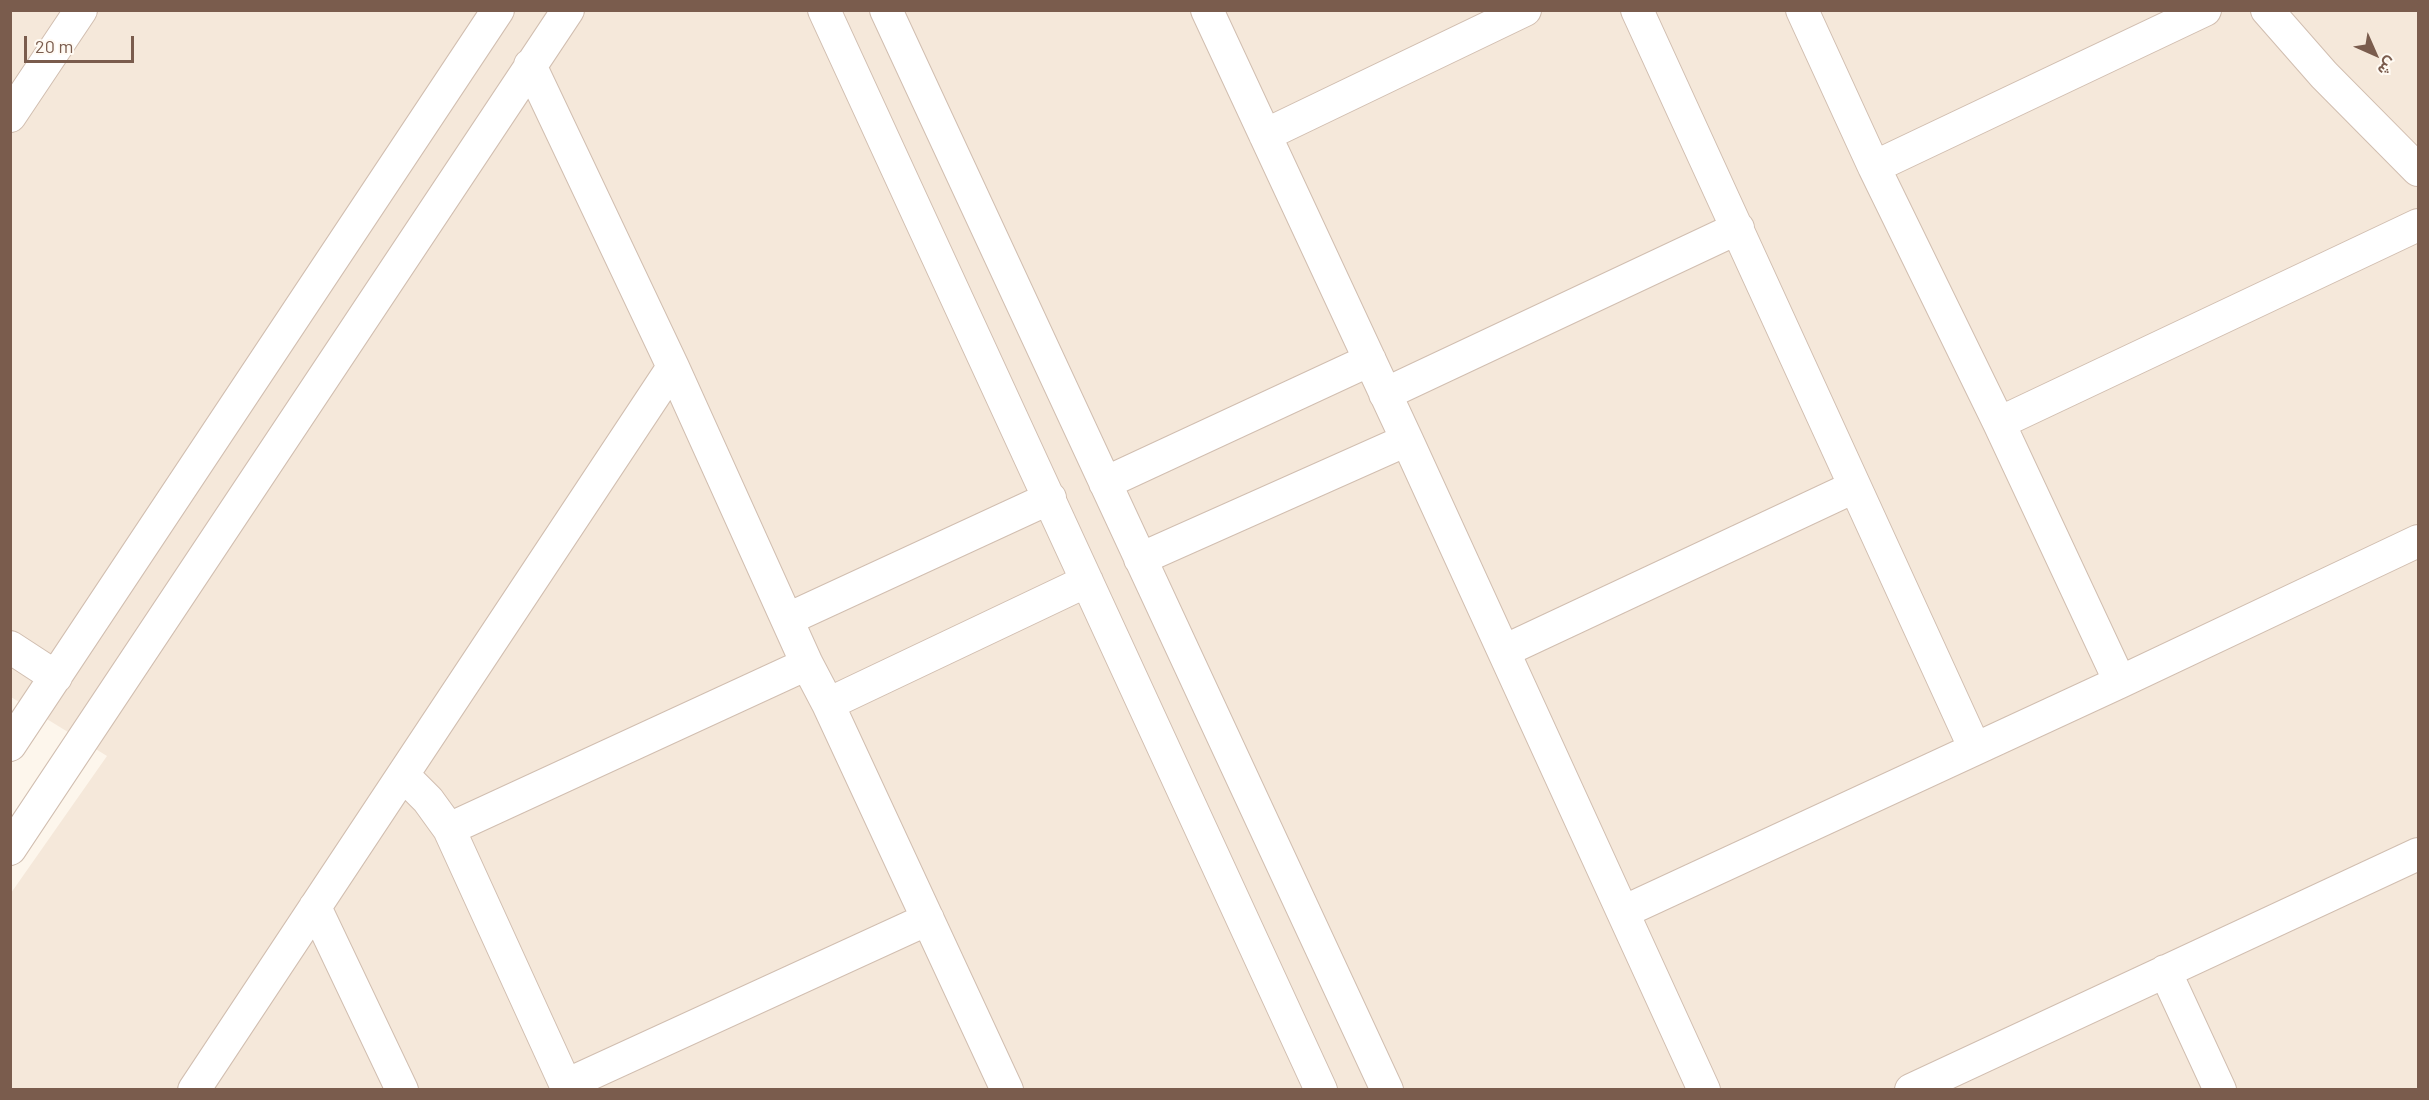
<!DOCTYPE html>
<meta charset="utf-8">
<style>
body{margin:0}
#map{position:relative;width:2429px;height:1100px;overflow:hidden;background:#fdf6ec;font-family:Barlow,Vazirmatn,sans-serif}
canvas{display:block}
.frame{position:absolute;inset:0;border:12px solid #7a5c4d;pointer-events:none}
.north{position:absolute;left:2345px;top:24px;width:60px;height:60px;-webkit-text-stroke:4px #fffaf3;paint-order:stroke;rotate:135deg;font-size:16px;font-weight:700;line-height:24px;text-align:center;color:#7a5c4d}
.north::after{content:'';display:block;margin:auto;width:21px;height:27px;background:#7a5c4d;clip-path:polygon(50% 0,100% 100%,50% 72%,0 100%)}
.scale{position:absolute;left:24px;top:36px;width:110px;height:27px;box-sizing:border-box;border:3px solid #7a5c4d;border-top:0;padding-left:8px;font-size:18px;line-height:21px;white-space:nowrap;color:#7a5c4d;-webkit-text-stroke:4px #fffaf3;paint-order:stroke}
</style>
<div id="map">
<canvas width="2429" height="1100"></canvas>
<div class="frame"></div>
<div class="north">ش</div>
<div class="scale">20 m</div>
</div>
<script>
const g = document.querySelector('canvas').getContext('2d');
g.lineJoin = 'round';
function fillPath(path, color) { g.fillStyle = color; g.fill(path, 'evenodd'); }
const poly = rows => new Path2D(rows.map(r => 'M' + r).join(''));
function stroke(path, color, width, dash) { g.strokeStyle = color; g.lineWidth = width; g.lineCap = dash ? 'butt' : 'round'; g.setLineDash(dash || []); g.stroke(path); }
const residential = poly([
 [10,11,2418,11,2418,1089,11,1089,11,893,107,756,11,697]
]);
const street = poly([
 [824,10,1321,1090],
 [886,10,1387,1090],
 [1207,10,1407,440,1704,1090],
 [1637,10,1975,749],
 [1802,10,1874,167,1999,423,2120,682],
 [2267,10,2324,75,2418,170],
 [530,65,673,367,807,664,828,704,1007,1090],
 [10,116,81,10],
 [1265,135,1525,10],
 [1874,167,2205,10],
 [1385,394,1738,228],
 [1999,423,2418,225],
 [1105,483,1370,360],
 [1140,559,1407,440],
 [788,619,1050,498],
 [10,647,56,677],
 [1504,651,1854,487],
 [828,704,1087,581],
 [10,745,498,10],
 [403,775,428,800,449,829,568,1090],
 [449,829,807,664],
 [10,849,568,10],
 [315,907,402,1090],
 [1623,912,2120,682,2418,541],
 [2165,971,2220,1090],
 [566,1085,928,919],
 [194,1090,673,367],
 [1911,1090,2418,854]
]);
fillPath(residential, '#f5e8da');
stroke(street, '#d1beb0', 34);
stroke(street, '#fff', 32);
</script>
